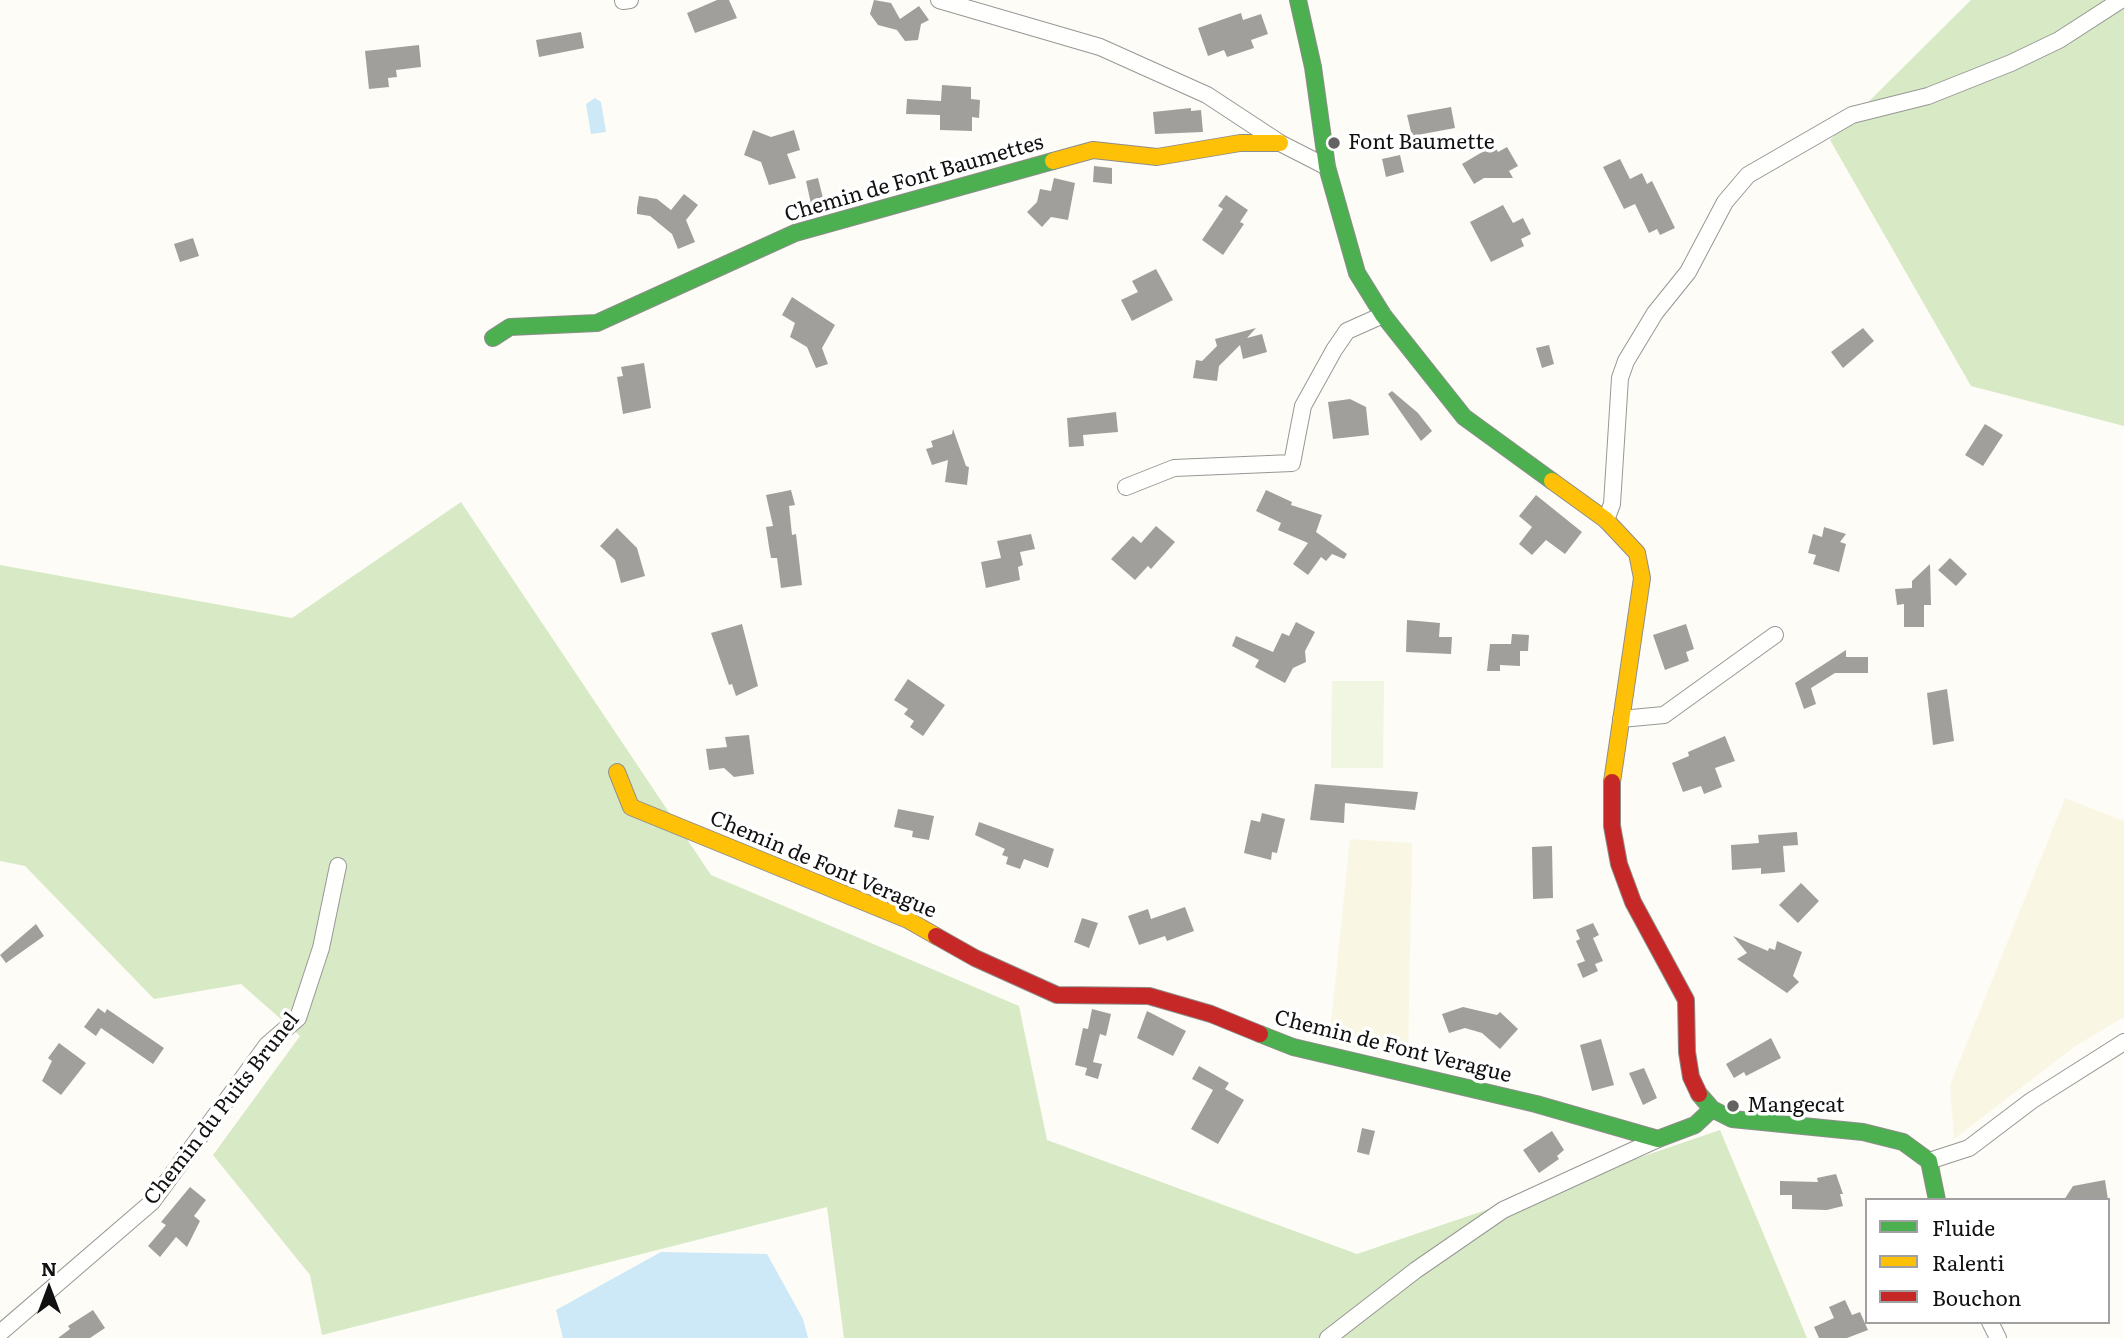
<!DOCTYPE html>
<style>
body{margin:0}
#map{position:relative;width:2124px;height:1338px;overflow:hidden;background:#fdfcf7;font-family:Literata,serif}
canvas{display:block}
.legend{position:absolute;left:1865px;top:1198px;width:245px;height:126px;box-sizing:border-box;background:#fff;border:2px solid #a0a0a0;margin:0;padding:9px 12px;list-style:none;font-size:21px;color:#111}
.legend li{display:flex;align-items:center;gap:14px;height:35px}
.legend b{width:35px;border:2px solid #a0a0a0}
.north{position:absolute;left:14px;top:1254px;width:70px;height:70px;-webkit-text-stroke:5px #fff;paint-order:stroke;rotate:0deg;font-size:19px;font-weight:700;line-height:28px;text-align:center;color:#111}
.north::after{content:'';display:block;margin:auto;width:24px;height:32px;background:#111;clip-path:polygon(50% 0,100% 100%,50% 72%,0 100%)}
</style>
<div id="map">
<canvas width="2124" height="1338"></canvas>
<ul class="legend">
<li><b style="height:9px;background:#4caf50"></b>Fluide</li>
<li><b style="height:9px;background:#ffc107"></b>Ralenti</li>
<li><b style="height:9px;background:#c62828"></b>Bouchon</li>
</ul>
<div class="north">N</div>
</div>
<script>
const g = document.querySelector('canvas').getContext('2d');
g.lineJoin = 'round';
function fillPath(path, color) { g.fillStyle = color; g.fill(path, 'evenodd'); }
const poly = rows => new Path2D(rows.map(r => 'M' + r).join(''));
function stroke(path, color, width, dash) { g.strokeStyle = color; g.lineWidth = width; g.lineCap = dash ? 'butt' : 'round'; g.setLineDash(dash || []); g.stroke(path); }
function drawText(font, color, halo, rows, align = 'center') {
  g.font = font + ' Literata,serif'; g.lineWidth = 7; g.setLineDash([]); g.textBaseline = 'middle'; g.strokeStyle = halo; g.fillStyle = color; for (const [text, x, y, turn = 0] of rows) {
    g.save(); g.translate(x, y); g.rotate((+turn || 0) * Math.PI / 180); g.textAlign = isNaN(turn) ? turn : align; if (halo) g.strokeText(text, 0, 0); g.fillText(text, 0, 0); g.restore();
  }
}
const farmland = poly([
 [2065,798,2124,821,2124,1017,2077,1045,1954,1139,1950,1085],
 [1350,839,1412,843,1408,1060,1329,1042]
]);
const forest = poly([
 [1971,0,2124,0,2124,426,1971,386,1830,140],
 [461,502,711,875,1019,1006,1047,1140,1357,1254,1720,1130,1807,1338,844,1338,827,1207,322,1335,310,1275,213,1155,300,1036,241,984,154,999,25,866,0,861,0,565,292,618]
]);
const pitch = poly([
 [1332,681,1384,681,1383,768,1331,768]
]);
const water = poly([
 [595,98,601,102,606,132,591,134,586,104],
 [661,1252,767,1254,803,1319,808,1338,563,1338,556,1310]
]);
const building = poly([
 [717,0,729,0,737,18,695,33,687,13],
 [874,0,891,3,900,19,919,6,929,20,921,24,918,40,905,41,897,30,878,25,870,14],
 [1241,13,1243,20,1261,14,1268,34,1251,40,1254,48,1227,57,1224,50,1208,56,1198,28],
 [581,32,584,48,539,57,536,40],
 [419,45,421,67,396,70,397,77,388,78,389,87,369,89,365,51],
 [942,85,971,87,971,99,980,100,979,118,972,117,972,131,940,130,940,115,906,114,907,99,941,101],
 [1451,107,1455,128,1412,136,1407,115],
 [1191,108,1191,111,1201,110,1203,132,1155,134,1153,112],
 [753,130,771,137,794,130,800,150,787,154,796,178,769,185,761,162,744,155],
 [1494,145,1498,152,1507,147,1518,166,1509,171,1513,178,1484,178,1474,184,1462,164],
 [1400,155,1404,172,1386,177,1382,159],
 [1620,159,1630,179,1642,173,1647,184,1652,181,1675,228,1660,235,1657,229,1649,233,1635,204,1624,209,1603,167],
 [1094,166,1112,168,1112,184,1093,182],
 [818,178,826,210,813,213,806,181],
 [1054,178,1075,183,1068,220,1051,217,1042,227,1027,212,1037,202,1040,189,1051,191],
 [684,194,698,205,686,220,695,242,678,249,672,234,650,216,637,214,637,208,639,196,657,199,671,210],
 [1226,195,1248,210,1240,222,1244,224,1223,255,1202,240,1223,209,1218,206],
 [1503,205,1513,223,1523,218,1531,234,1521,239,1524,246,1491,262,1470,222],
 [193,238,199,256,180,262,174,244],
 [1156,269,1173,300,1132,321,1121,300,1138,292,1132,281],
 [792,297,835,325,822,348,828,364,816,368,807,347,790,337,795,323,782,315],
 [1256,328,1247,338,1262,334,1267,352,1243,359,1240,345,1219,366,1217,381,1193,378,1196,360,1202,361,1217,346,1215,339],
 [1863,328,1874,341,1843,368,1831,352],
 [1549,345,1554,364,1542,368,1536,348],
 [644,363,651,408,623,414,617,377,623,376,621,367],
 [1392,391,1418,413,1432,431,1421,441,1388,394],
 [1350,399,1366,407,1369,435,1333,439,1328,402],
 [1116,412,1118,432,1083,435,1084,446,1069,447,1067,418],
 [1985,424,2003,435,1983,466,1965,455],
 [953,429,966,466,969,467,967,485,945,482,948,460,932,465,926,449,933,447,931,441,952,434],
 [791,490,795,505,789,506,792,535,796,534,802,585,781,588,777,558,771,558,769,547,766,527,773,526,766,495],
 [1266,490,1292,502,1291,505,1322,515,1316,532,1347,554,1344,559,1332,554,1326,561,1321,557,1308,575,1293,564,1308,543,1278,530,1281,523,1256,511],
 [1536,495,1582,532,1565,554,1546,540,1532,555,1519,544,1532,527,1519,516],
 [1156,526,1175,542,1151,569,1148,566,1135,580,1111,559,1133,536,1141,543],
 [1824,527,1846,534,1840,542,1846,544,1839,572,1813,564,1816,555,1808,553,1813,534,1822,537],
 [617,528,637,548,645,576,621,583,615,560,600,546],
 [1031,534,1035,549,1020,552,1023,565,1018,567,1020,580,986,588,981,562,1001,558,997,541],
 [1950,558,1967,574,1956,586,1938,570],
 [1930,564,1931,605,1924,605,1924,627,1904,627,1904,604,1897,605,1895,589,1912,588,1912,581],
 [1407,620,1440,623,1439,637,1452,637,1451,654,1406,652],
 [1296,622,1315,632,1305,651,1306,662,1293,668,1285,683,1255,667,1259,660,1232,646,1236,636,1273,652,1282,633,1289,636],
 [742,624,758,686,736,696,732,684,729,685,711,633],
 [1686,624,1694,649,1686,652,1689,661,1665,670,1653,635],
 [1512,634,1529,635,1528,651,1520,651,1520,666,1500,665,1500,671,1487,671,1490,644,1511,644],
 [1846,650,1846,657,1868,657,1868,673,1835,673,1811,688,1816,704,1804,709,1795,683],
 [908,679,945,705,923,736,910,727,914,721,904,714,908,709,894,700],
 [1947,689,1954,741,1933,745,1927,693],
 [749,735,754,774,734,777,724,768,709,770,706,749,727,747,725,737],
 [1725,736,1735,761,1715,768,1722,787,1704,794,1701,786,1683,792,1672,763,1689,756,1688,752],
 [1315,784,1418,792,1415,810,1345,803,1344,823,1310,820],
 [898,809,934,816,929,840,912,837,913,831,894,827],
 [1262,813,1285,819,1277,853,1272,852,1271,860,1244,853,1251,820,1260,822],
 [979,822,1054,849,1048,868,1024,859,1020,869,1006,864,1008,857,1002,855,1005,849,975,835],
 [1797,832,1798,845,1783,846,1785,872,1761,874,1761,868,1732,870,1731,845,1759,843,1758,835],
 [1552,846,1553,898,1533,899,1532,847],
 [1801,883,1819,901,1798,923,1779,905],
 [1185,907,1194,931,1167,941,1165,936,1139,945,1128,916,1148,909,1151,919],
 [1082,918,1098,923,1089,948,1074,942],
 [1593,923,1599,935,1593,938,1603,961,1595,964,1598,971,1583,978,1577,964,1585,961,1576,941,1580,939,1576,930],
 [36,924,44,936,6,963,0,955],
 [1733,936,1768,951,1769,948,1775,950,1777,941,1802,952,1793,976,1799,982,1787,993,1737,959,1747,953],
 [1463,1007,1497,1015,1500,1012,1518,1029,1500,1049,1482,1033,1465,1028,1449,1033,1442,1014],
 [98,1008,105,1013,107,1009,164,1048,153,1064,101,1028,96,1036,84,1027],
 [1092,1009,1111,1014,1106,1036,1100,1034,1093,1062,1102,1064,1098,1079,1085,1075,1087,1068,1075,1065,1083,1028,1088,1029],
 [1147,1011,1186,1031,1173,1056,1137,1038],
 [1771,1038,1781,1058,1746,1076,1744,1072,1734,1078,1726,1064],
 [1601,1039,1614,1085,1592,1091,1580,1045],
 [59,1043,86,1063,61,1095,42,1081,52,1061,48,1058],
 [1199,1066,1229,1083,1225,1089,1244,1100,1218,1144,1191,1129,1213,1090,1192,1079],
 [1644,1068,1657,1098,1643,1105,1629,1073],
 [1362,1128,1375,1131,1369,1155,1357,1152],
 [1552,1131,1564,1150,1557,1156,1559,1159,1539,1173,1523,1150],
 [1836,1174,1843,1194,1840,1194,1843,1206,1827,1210,1792,1209,1792,1195,1780,1195,1780,1181,1818,1182,1817,1178],
 [2105,1180,2108,1200,2064,1200,2073,1186],
 [190,1187,206,1200,194,1216,200,1221,187,1247,176,1237,160,1257,148,1246,166,1225,161,1222],
 [1845,1300,1852,1315,1860,1312,1868,1330,1847,1338,1819,1338,1814,1327,1834,1318,1829,1307],
 [93,1310,105,1328,90,1338,58,1338,70,1329,68,1326]
]);
const street = poly([
 [939,0,1100,47,1207,95,1280,143,1327,167],
 [623,1,630,0],
 [1126,487,1174,468,1292,463,1303,406,1334,350,1347,331,1383,315],
 [1606,520,1612,504,1620,378,1626,361,1655,313,1688,272,1725,202,1748,175,1852,115,1928,96,2011,63,2059,40,2121,0],
 [1621,719,1664,715,1775,635],
 [1929,1161,1969,1148,2031,1101,2124,1042],
 [1990,1322,1998,1338],
 [0,1333,152,1202,267,1045,298,1018,321,948,338,866],
 [1328,1338,1416,1270,1503,1210,1658,1139]
]);
const fast = poly([
 [1298,0,1313,67,1327,167,1357,273,1383,315,1464,417,1552,481],
 [493,338,510,327,597,323,795,233,1053,161],
 [1260,1034,1293,1047,1536,1104,1658,1139,1695,1125,1712,1109],
 [1699,1094,1712,1109,1732,1119,1863,1132,1903,1142,1929,1161,1937,1200]
]);
const slow = poly([
 [1053,161,1093,150,1157,157,1240,143,1280,143],
 [1552,481,1606,520,1637,553,1642,578,1612,782],
 [617,772,631,807,908,920,936,936]
]);
const jam = poly([
 [1612,782,1612,826,1619,864,1633,902,1686,1000,1687,1052,1691,1077,1699,1094],
 [936,936,975,958,1057,995,1149,996,1211,1014,1260,1034]
]);
const markers = [
 [1334,143,7,"#646362"],
 [1733,1106,7,"#646362"]
];
const poiNames = [
 ["Font Baumette",1348,143],
 ["Mangecat",1747,1106]
];
const streetNames = [
 ["Chemin de Font Baumettes",914,179,-16],
 ["Chemin de Font Verague",823,865,23],
 ["Chemin de Font Verague",1393,1047,14],
 ["Chemin du Puits Brunel",222,1109,-52]
];
fillPath(farmland, '#f9f7e4');
fillPath(forest, '#d8eac5');
fillPath(pitch, '#f0f6e1');
fillPath(water, '#cde8f7');
fillPath(building, '#a19f9c');
stroke(street, '#979795', 18);
stroke(fast, '#8e8d8b', 18);
stroke(slow, '#8e8d8b', 18);
stroke(jam, '#8e8d8b', 18);
stroke(street, '#fffffe', 16);
stroke(fast, '#4caf50', 16);
stroke(slow, '#ffc107', 16);
stroke(jam, '#c62828', 16);
for (const [x, y, r, color] of markers) { const dot = new Path2D(); dot.arc(x, y, r, 0, 2 * Math.PI); g.fillStyle = color; g.fill(dot); stroke(dot, '#fff', 2.5); }
drawText('21px', '#111', '#fff', poiNames, 'left');
drawText('21px', '#111', '#fff', streetNames);
</script>
